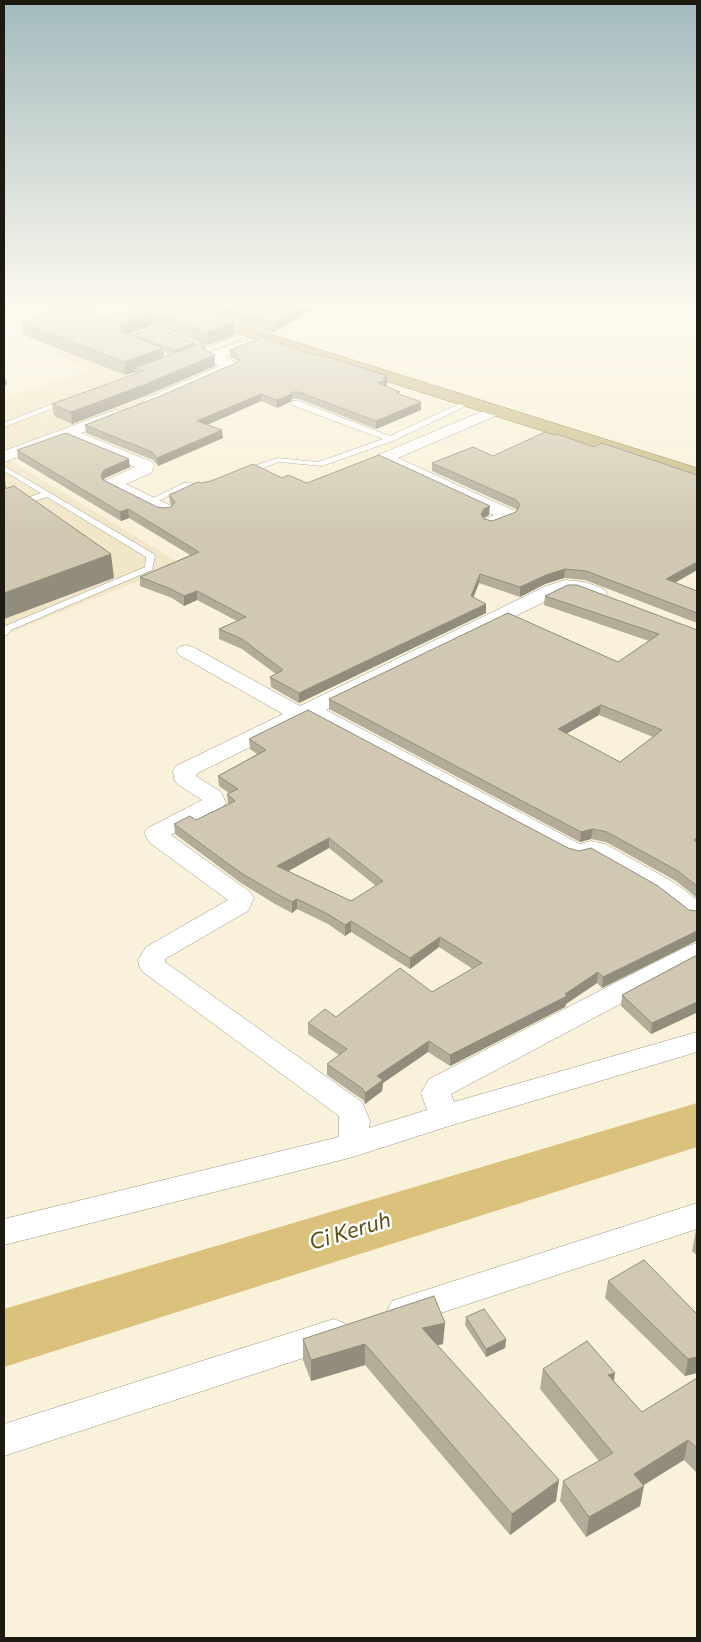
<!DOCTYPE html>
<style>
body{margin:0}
#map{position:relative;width:701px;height:1642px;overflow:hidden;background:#f9f1d9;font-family:Commissioner,sans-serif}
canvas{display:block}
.frame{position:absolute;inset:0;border:5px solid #1d1a12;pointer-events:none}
</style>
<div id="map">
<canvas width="701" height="1642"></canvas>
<div class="frame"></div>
</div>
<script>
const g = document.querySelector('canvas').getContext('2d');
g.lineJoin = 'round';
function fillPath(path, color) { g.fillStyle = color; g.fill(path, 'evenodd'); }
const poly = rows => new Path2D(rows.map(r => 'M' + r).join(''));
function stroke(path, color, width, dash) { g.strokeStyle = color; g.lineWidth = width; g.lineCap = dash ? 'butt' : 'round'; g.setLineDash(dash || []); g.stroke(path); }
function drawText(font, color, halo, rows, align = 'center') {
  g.font = font + ' Commissioner,sans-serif'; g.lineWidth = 5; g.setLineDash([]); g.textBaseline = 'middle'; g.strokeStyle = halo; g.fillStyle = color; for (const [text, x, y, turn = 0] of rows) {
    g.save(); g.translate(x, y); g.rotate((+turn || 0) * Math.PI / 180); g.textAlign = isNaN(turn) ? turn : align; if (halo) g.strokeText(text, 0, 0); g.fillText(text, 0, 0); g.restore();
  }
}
const built = poly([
 [171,314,248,341,204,357,227,366,161,395,4,456,4,398,91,370,47,351],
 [4,457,181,564,4,635]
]);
const river = poly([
 [697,1103,697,1147,4,1367,4,1309,697,1103]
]);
const lane = poly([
 [179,302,188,302,167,310,162,309,179,302],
 [250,331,252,332,252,334,195,356,190,355,250,331],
 [62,400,69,402,4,427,4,423,62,400],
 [292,401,298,401,390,436,465,401,472,403,393,441,322,466,279,462,247,474,241,474,241,470,278,458,318,462,383,439,292,405,292,401],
 [4,466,154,554,155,556,152,570,11,630,7,635,4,636,5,626,145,567,146,557,47,497,4,511,4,506,41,493,4,471,4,466],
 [184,483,208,484,212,486,208,488,188,487,158,501,151,499,184,483]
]);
const street = poly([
 [86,302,106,302,104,305,4,340,4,331,86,302],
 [260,335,265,336,267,339,265,342,225,357,237,363,239,366,237,369,156,404,151,406,146,404,143,401,146,398,220,366,207,360,205,357,207,354,260,335],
 [495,406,500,408,503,411,500,414,398,458,515,511,518,515,515,519,497,527,491,528,485,527,482,523,485,519,494,515,378,461,376,458,378,455,495,406],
 [115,410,121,412,123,415,121,418,81,433,152,462,154,466,151,473,126,484,171,506,174,510,171,514,165,515,159,514,106,488,104,484,106,480,135,467,67,439,4,462,4,451,115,410],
 [565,580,585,582,604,589,607,593,604,597,597,599,576,592,560,594,326,710,580,844,591,841,605,844,675,883,697,900,697,921,688,919,657,895,590,856,577,860,568,857,309,718,196,774,196,776,221,792,226,803,222,808,171,835,250,892,254,898,248,911,165,959,165,962,362,1102,370,1121,369,1128,427,1110,421,1093,429,1079,644,968,688,946,697,943,697,963,451,1094,454,1102,697,1032,697,1052,449,1126,353,1157,4,1245,4,1219,339,1137,339,1116,143,972,139,966,138,960,146,947,228,900,150,843,144,833,148,828,202,800,177,784,174,779,173,771,176,766,283,714,179,655,176,651,179,647,186,645,193,647,300,706,546,586,565,580],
 [697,1203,697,1229,404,1325,392,1321,387,1311,392,1301,404,1297,697,1203],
 [334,1319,346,1324,351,1334,346,1344,4,1456,4,1424,334,1319]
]);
const primary = poly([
 [144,302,168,302,697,468,697,480,147,305,144,302]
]);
const wall = poly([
 [23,302,95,302,102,318,136,307,235,335,208,345,205,344,205,350,215,355,215,366,147,395,72,424,54,416,52,404,135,374,135,372,125,375,24,335,22,322,51,312],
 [154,325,202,343,195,345,133,336,129,334],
 [163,351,171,354,164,357],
 [184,302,317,302,318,307,273,333,185,305],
 [230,350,316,356,387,376,387,387,400,394,421,402,421,410,376,429,299,399,292,399,290,402,277,408,261,401,207,425,223,438,158,466,153,460,86,433,85,425,158,397,236,363,238,361,230,357],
 [17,450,130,467,105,478,104,480,157,507,164,508,171,507,172,506,170,503,169,495,201,483,282,478,307,483,489,515,483,518,484,519,492,521,516,512,517,511,516,509,432,471,432,463,697,570,675,583,697,591,697,623,585,580,564,578,545,584,520,597,479,583,473,598,486,613,299,703,271,687,270,677,276,674,242,649,219,639,219,629,237,621,197,600,184,606,172,598,140,586,140,577,190,555,129,518,121,521,18,459],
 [545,596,697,630,697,898,676,881,606,842,591,839,580,842,329,709,329,699,618,662,649,641,544,605],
 [599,715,653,737,620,762,566,734],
 [249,739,568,848,689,910,697,911,697,942,696,941,602,988,597,983,566,1004,565,1007,450,1066,428,1052,383,1083,382,1091,365,1104,363,1100,327,1075,327,1064,339,1055,308,1034,308,1023,336,1017,432,992,473,969,439,947,410,969,351,932,345,936,328,924,297,909,292,913,275,904,241,883,175,834,174,824,196,820,228,804,227,794,229,793,219,786,218,776,257,754,250,749],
 [329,848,376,886,351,901,288,871],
 [697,955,697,1014,696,1013,651,1034,621,1006,622,995],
 [696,1230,697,1230,697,1255,692,1251],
 [608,1281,697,1314,697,1373,685,1376,605,1298],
 [466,1317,506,1339,505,1348,486,1357,465,1325],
 [303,1339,443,1344,437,1345,556,1501,510,1535,365,1365,311,1381,303,1360],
 [543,1369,614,1381,642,1412,697,1378,697,1473,684,1460,643,1485,640,1506,586,1537,560,1501,563,1481,599,1461,540,1389]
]);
const shadedWall = poly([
 [50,302,84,302,51,312],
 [310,302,317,302,318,307,273,333,273,323],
 [153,312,154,325,122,336,120,331,121,323],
 [234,322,235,335,208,345,207,332],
 [195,343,196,349,176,356,176,350],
 [163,348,164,361,134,368,135,372,125,375,124,362],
 [215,355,215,366,147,395,72,424,71,412],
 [387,376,387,387,378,383,383,378],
 [6,378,7,385,4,386,4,379],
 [292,392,292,399,290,402,277,408,277,400],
 [261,394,261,401,198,429,197,421],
 [421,402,421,410,376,429,376,421],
 [222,430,223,438,158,466,157,458],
 [129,459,130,467,105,478,102,483,101,475,104,470],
 [4,480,5,480,8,503,4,504],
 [490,506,489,515,484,518,481,514,484,509],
 [128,509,129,518,121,521,120,512],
 [111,554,114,578,4,619,4,593],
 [697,562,697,570,665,588,666,579],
 [565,569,564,578,545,584,520,597,520,587,546,575],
 [480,574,479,583,470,606,471,596],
 [197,591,197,600,184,606,184,596],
 [486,604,486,613,299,703,299,693],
 [601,705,599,715,557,739,558,729],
 [593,829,591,839,580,842,581,832],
 [329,838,329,848,278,877,277,866],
 [297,899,297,909,292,913,292,902],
 [351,921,351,932,345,936,345,925],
 [697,931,696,941,602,988,603,977],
 [440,937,439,947,410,969,410,958],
 [598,972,597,983,566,1004,565,1007,450,1066,450,1055,565,994],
 [697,1002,696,1013,651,1034,652,1023],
 [429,1041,428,1052,383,1083,382,1091,365,1104,365,1093,377,1076],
 [445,1323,443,1344,421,1349,422,1328],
 [506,1339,505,1348,486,1357,486,1349],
 [365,1344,365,1365,311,1381,311,1360],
 [697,1357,697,1373,685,1376,688,1359],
 [615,1373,612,1393,608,1375],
 [688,1440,684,1460,631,1493,644,1486,640,1506,586,1537,589,1517,634,1474],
 [559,1480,556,1501,510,1535,512,1514]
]);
const building = poly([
 [80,302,95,302,102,318,134,305,136,307,142,308,158,302,171,302,234,322,207,332,153,312,121,323,120,331,163,348,124,362,22,322,80,302],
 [205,302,310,302,273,323,205,302],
 [155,327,195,343,176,350,133,335,155,327],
 [263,337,316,356,319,354,387,376,383,378,387,380,378,383,400,392,396,393,421,402,376,421,299,392,292,392,290,395,277,400,261,394,197,421,222,430,157,458,152,452,85,425,158,397,236,363,239,360,237,354,230,350,263,337],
 [205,342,203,347,205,350,215,355,146,384,71,412,52,404,143,371,134,368,205,342],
 [545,432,554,435,557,434,594,447,602,443,697,475,697,562,666,579,697,591,697,613,586,571,565,569,546,575,520,587,480,574,471,596,486,604,299,693,270,677,283,670,242,639,219,629,246,617,197,591,184,596,171,589,140,577,199,552,128,509,120,512,17,450,66,433,129,459,104,470,101,475,103,480,157,507,164,508,171,507,175,502,169,495,198,482,201,483,211,481,253,464,282,478,288,475,307,483,379,455,490,506,484,509,481,514,484,519,492,521,516,512,520,505,516,500,432,463,473,447,493,456,545,432],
 [14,486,111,554,4,593,4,489,14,486],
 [568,585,577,585,697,630,697,837,694,840,697,843,697,886,678,871,607,832,593,829,581,832,329,699,508,613,618,662,659,634,545,596,568,585],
 [601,705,662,730,620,762,558,729,601,705],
 [308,710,568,848,579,851,591,848,658,886,689,910,697,911,697,931,603,977,598,972,565,994,567,996,450,1055,429,1041,377,1076,383,1080,365,1093,363,1089,327,1064,347,1049,308,1023,325,1009,336,1017,400,968,432,992,482,963,440,937,410,958,351,921,345,925,328,914,297,899,292,902,275,893,241,873,174,824,190,816,196,820,235,801,227,794,238,789,218,776,266,750,249,739,308,710],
 [329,838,383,881,351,901,277,866,329,838],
 [697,955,697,1002,652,1023,622,995,697,955],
 [644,1260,697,1314,697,1357,688,1359,608,1281,644,1260],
 [434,1296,445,1323,422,1328,559,1480,512,1514,365,1344,311,1360,303,1339,434,1296],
 [484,1309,506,1339,486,1349,466,1317,484,1309],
 [587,1341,615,1373,608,1375,642,1412,697,1378,697,1448,688,1440,634,1474,644,1486,589,1517,563,1481,613,1453,543,1369,587,1341]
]);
const nearWaternames = [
 ["Ci Keruh",350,1231,-17]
];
fillPath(built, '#f1e6c7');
fillPath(river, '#dbc27c');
stroke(lane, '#9e9781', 1);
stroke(street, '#9e9781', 1);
stroke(primary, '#756224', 1);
fillPath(lane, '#fff');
fillPath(street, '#fff');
fillPath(primary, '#c8b882');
fillPath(wall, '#b3ac98');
fillPath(shadedWall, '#928c7c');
fillPath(building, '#d0c8b1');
stroke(building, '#928c7c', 1);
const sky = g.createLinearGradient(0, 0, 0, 532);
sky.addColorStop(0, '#a3babd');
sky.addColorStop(0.57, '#fcf9ee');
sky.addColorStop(1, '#fcf9ee00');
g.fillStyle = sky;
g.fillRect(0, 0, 701, 532);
drawText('italic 22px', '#5c4c15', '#fff', nearWaternames);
</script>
